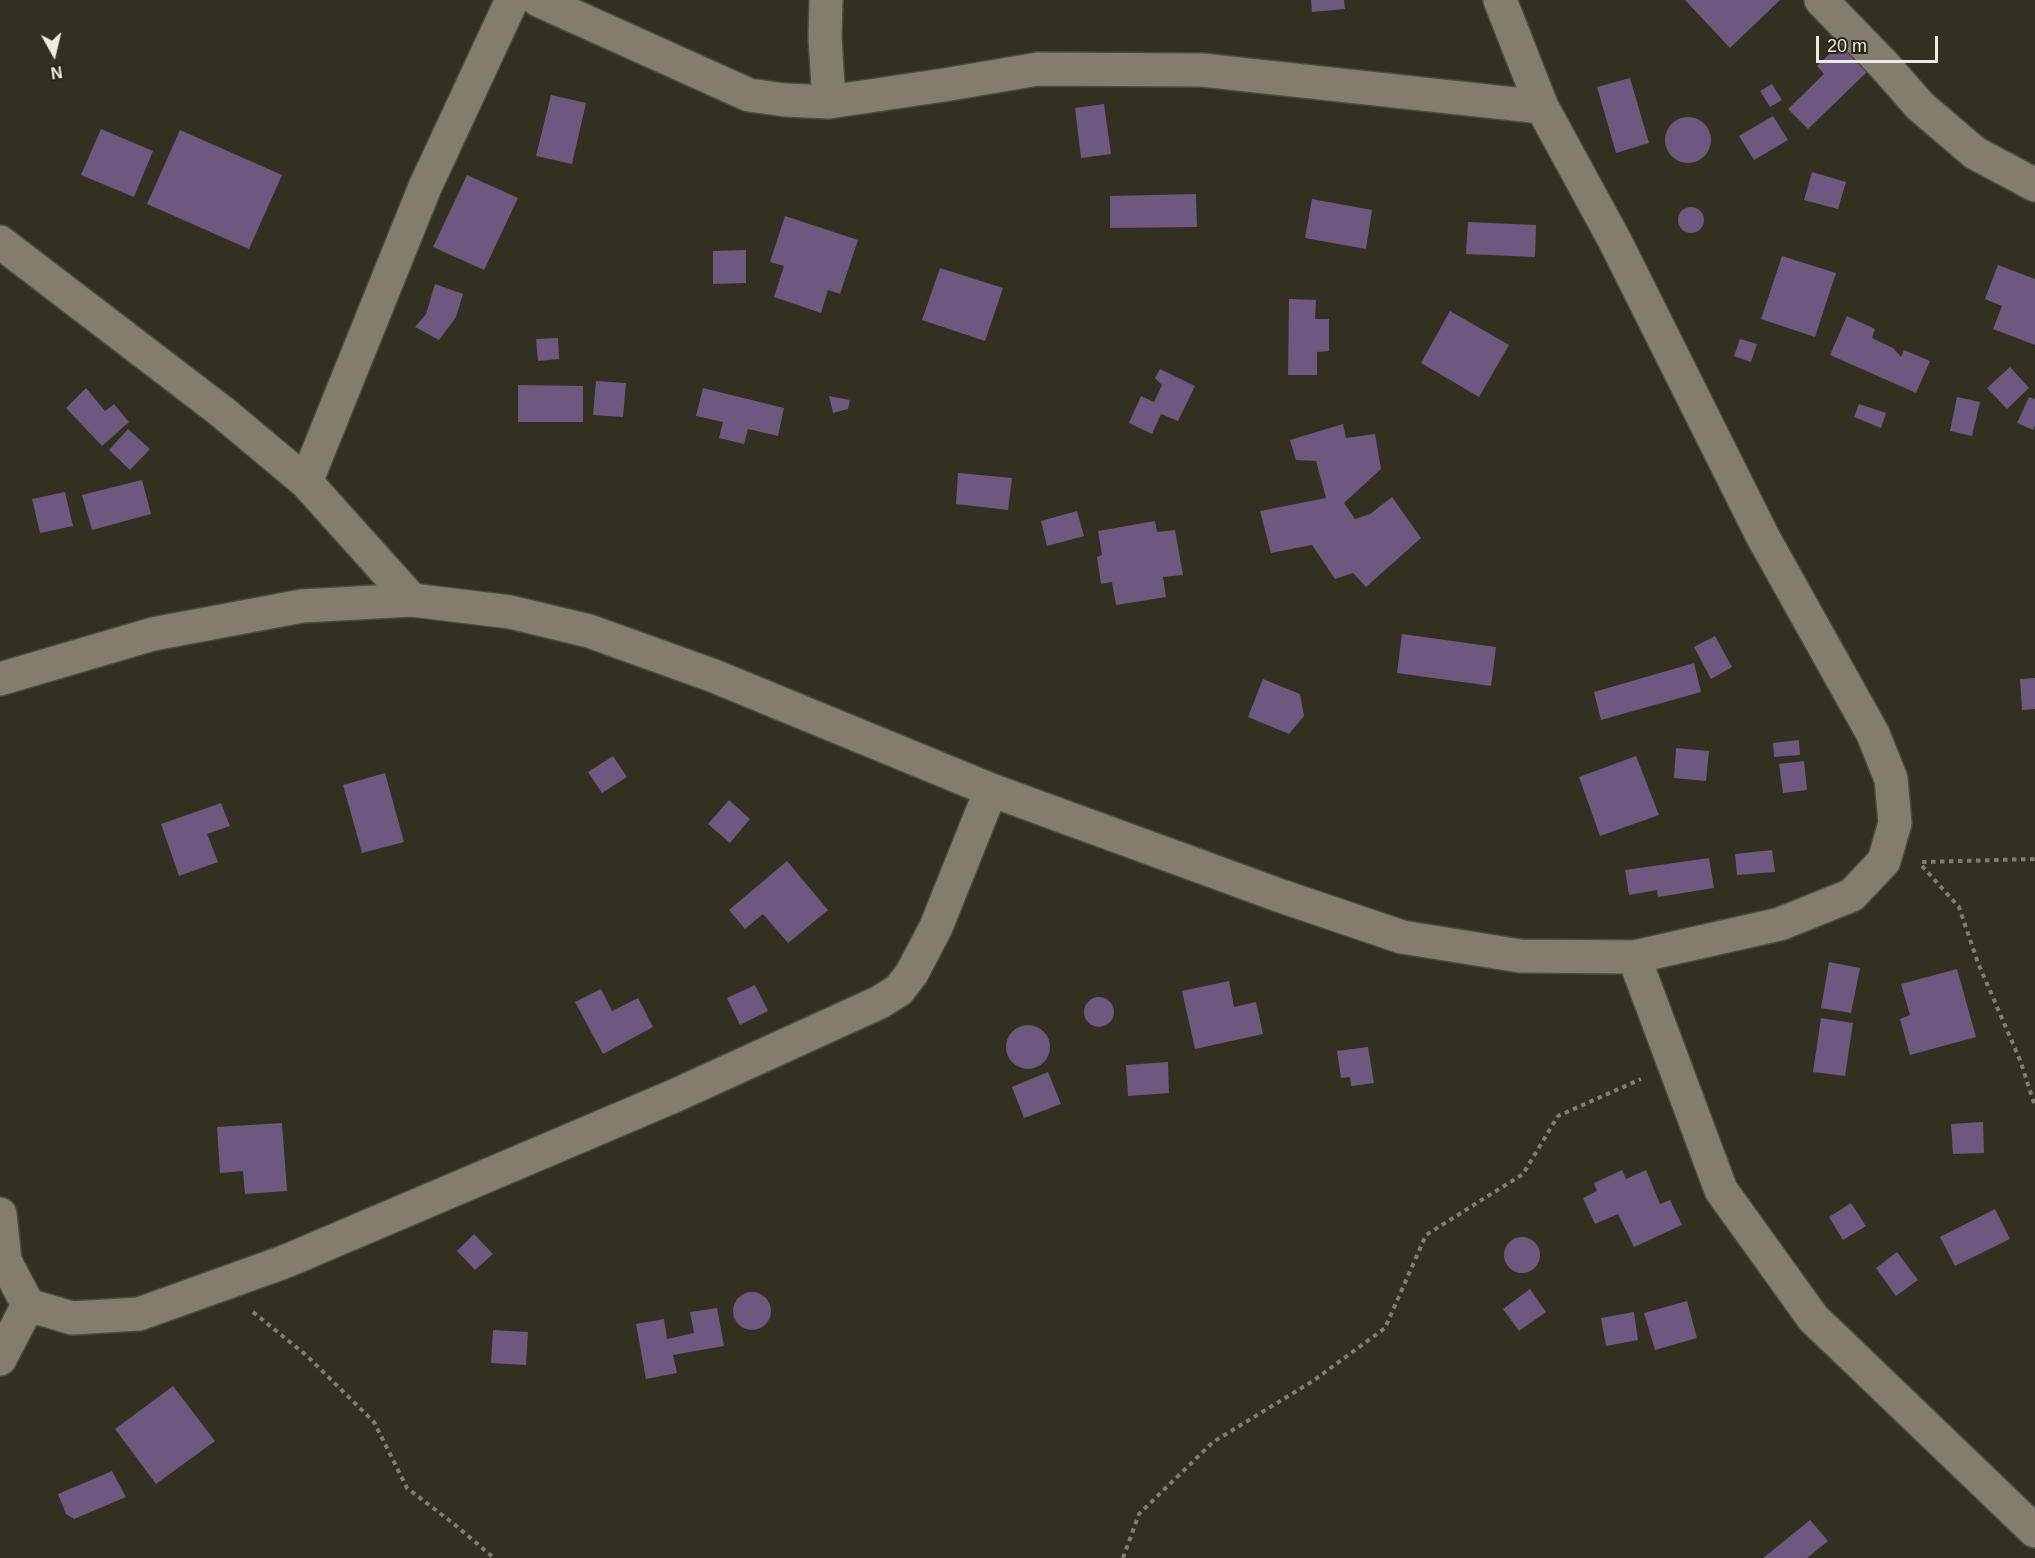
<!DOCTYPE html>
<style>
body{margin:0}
#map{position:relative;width:2035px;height:1558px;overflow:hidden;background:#332f21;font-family:Arial,sans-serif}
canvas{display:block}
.north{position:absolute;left:24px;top:24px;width:60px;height:60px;-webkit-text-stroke:4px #292517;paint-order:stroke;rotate:172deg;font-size:16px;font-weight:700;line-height:24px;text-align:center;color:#eeebe2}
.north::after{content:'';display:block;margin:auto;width:21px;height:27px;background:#eeebe2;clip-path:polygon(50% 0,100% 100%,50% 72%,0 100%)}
.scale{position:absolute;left:1816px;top:36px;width:122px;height:27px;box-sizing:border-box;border:3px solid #eeebe2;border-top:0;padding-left:8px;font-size:18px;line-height:21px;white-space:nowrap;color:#eeebe2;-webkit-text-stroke:4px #292517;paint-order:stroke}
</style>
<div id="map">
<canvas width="2035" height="1558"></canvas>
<div class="north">N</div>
<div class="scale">20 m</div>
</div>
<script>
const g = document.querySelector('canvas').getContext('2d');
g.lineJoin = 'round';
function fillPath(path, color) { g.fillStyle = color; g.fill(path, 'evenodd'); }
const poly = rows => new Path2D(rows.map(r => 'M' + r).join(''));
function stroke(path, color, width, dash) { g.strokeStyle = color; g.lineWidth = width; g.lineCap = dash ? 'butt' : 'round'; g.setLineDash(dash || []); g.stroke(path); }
const building = poly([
 [1311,0,1344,0,1345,9,1312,12],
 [1685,0,1780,0,1730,48],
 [1840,44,1867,72,1808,129,1788,109,1824,74,1817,66],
 [1630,78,1649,143,1616,153,1597,87],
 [1772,84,1782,100,1770,107,1760,91],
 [551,95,586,103,572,164,536,156],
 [1104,104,1111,154,1081,158,1075,108],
 [1773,116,1788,140,1754,160,1739,136],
 '1665 140a23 23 0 1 1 46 0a23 23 0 1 1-46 0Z',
 [101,129,153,151,134,197,81,175],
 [180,130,282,175,249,249,147,204],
 [1812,172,1846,182,1838,209,1804,200],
 [467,175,518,198,484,270,433,247],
 [1196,194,1197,227,1110,228,1110,196],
 [1312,199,1372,210,1366,249,1305,238],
 '1678 220a13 13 0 1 1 26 0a13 13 0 1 1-26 0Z',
 [785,216,858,240,840,294,828,290,821,313,774,297,784,266,770,262],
 [1468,222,1536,225,1535,257,1466,254],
 [746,250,746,283,713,284,713,251],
 [1782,256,1836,273,1815,337,1761,319],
 [1998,265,2035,279,2035,345,1993,329,2002,306,1985,299],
 [940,268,1003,288,985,341,922,320],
 [435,284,463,294,456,317,439,340,415,327,426,314],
 [1289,299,1316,300,1315,319,1329,319,1329,351,1317,352,1317,375,1288,375],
 [1450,311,1509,345,1479,397,1421,363],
 [1847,316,1875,329,1872,338,1893,348,1901,357,1904,350,1930,361,1916,393,1830,355],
 [558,338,559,359,538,361,536,339],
 [1740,339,1757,344,1751,362,1734,356],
 [2010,367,2029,388,2007,409,1987,388],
 [1160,369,1195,386,1178,421,1161,414,1152,434,1129,423,1141,396,1154,402,1162,385,1155,378],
 [596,381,626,383,623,417,593,415],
 [518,385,583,386,583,422,518,422],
 [86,388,105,411,114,404,129,422,102,446,66,408],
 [703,388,784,408,778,436,748,429,744,444,719,438,723,422,696,416],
 [829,396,850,400,848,409,833,413],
 [1957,397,1980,402,1972,436,1950,431],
 [2029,397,2035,399,2035,426,2033,430,2017,423],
 [1859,404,1886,413,1881,428,1854,417],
 [1343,424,1346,438,1375,434,1381,469,1344,503,1355,519,1370,514,1392,497,1421,538,1366,587,1353,573,1335,579,1312,545,1271,553,1260,511,1326,498,1316,461,1296,460,1290,440],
 [128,429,150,449,130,470,109,450],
 [958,473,1012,478,1008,510,956,504],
 [142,480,151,514,92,530,82,495],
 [65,492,73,526,40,533,32,499],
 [1077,511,1084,536,1047,546,1041,521],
 [1155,521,1157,532,1175,530,1183,575,1163,577,1166,597,1116,605,1112,582,1101,584,1097,557,1102,555,1098,531],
 [1402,634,1496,647,1491,686,1397,673],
 [1715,636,1732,667,1711,679,1694,647],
 [1694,663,1701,692,1601,720,1594,692],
 [2035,678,2035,709,2022,710,2020,679],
 [1263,679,1300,694,1304,716,1289,734,1248,717],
 [1799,740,1800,755,1774,757,1773,743],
 [1676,748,1709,751,1706,781,1674,778],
 [613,756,627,777,602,793,588,772],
 [1636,756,1659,815,1600,836,1579,777],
 [1804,761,1807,790,1783,793,1779,764],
 [385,773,404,842,362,853,343,785],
 [729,800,750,819,730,843,708,824],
 [221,803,230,826,207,834,218,862,179,876,161,824],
 [1772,850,1775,872,1737,875,1735,854],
 [1709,858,1714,888,1658,897,1657,890,1629,895,1625,870],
 [787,861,828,910,788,943,763,914,745,929,729,910],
 [1829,962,1860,968,1851,1013,1821,1008],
 [1957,969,1976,1037,1910,1055,1900,1019,1910,1015,1901,984],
 [1229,981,1234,1007,1256,1002,1263,1034,1195,1049,1182,991],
 [755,985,768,1011,740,1025,727,998],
 [601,989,612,1011,638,998,653,1027,603,1054,575,1002],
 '1084 1012a15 15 0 1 1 30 0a15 15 0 1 1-30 0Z',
 [1821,1018,1853,1023,1845,1076,1813,1072],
 '1006 1047a22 22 0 1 1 44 0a22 22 0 1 1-44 0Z',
 [1368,1047,1374,1083,1351,1086,1350,1077,1341,1078,1337,1051],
 [1168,1062,1169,1093,1128,1096,1126,1065],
 [1048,1072,1061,1104,1024,1118,1012,1087],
 [1983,1122,1984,1153,1953,1154,1951,1124],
 [282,1123,287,1191,245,1194,243,1171,220,1173,217,1127],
 [1622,1170,1626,1179,1646,1170,1660,1204,1670,1200,1682,1225,1634,1247,1618,1214,1595,1224,1583,1198,1597,1191,1594,1183],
 [1851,1203,1866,1226,1843,1240,1829,1217],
 [1995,1209,2010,1239,1955,1266,1940,1237],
 [474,1234,493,1254,475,1270,457,1251],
 '1504 1255a18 18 0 1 1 36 0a18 18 0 1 1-36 0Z',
 [1897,1252,1918,1280,1896,1296,1876,1268],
 [1530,1289,1546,1312,1519,1331,1503,1309],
 '733 1311a19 19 0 1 1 38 0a19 19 0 1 1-38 0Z',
 [1687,1301,1697,1338,1655,1350,1644,1313],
 [717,1308,724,1346,673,1355,677,1373,646,1379,636,1324,664,1319,667,1339,694,1333,690,1312],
 [1634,1312,1638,1340,1606,1346,1601,1318],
 [493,1330,528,1332,526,1365,491,1363],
 [173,1386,215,1441,156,1484,115,1429],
 [112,1471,126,1497,74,1519,66,1514,58,1494],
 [1810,1520,1828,1541,1807,1558,1763,1558]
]);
const path = poly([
 [1922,862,2035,859],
 [1922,866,1959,907,1978,963,2020,1060,2035,1106],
 [253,1312,306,1355,374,1422,407,1488,454,1524,494,1558],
 [1123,1558,1139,1514,1213,1442,1313,1381,1385,1328,1426,1235,1523,1174,1558,1116,1641,1079]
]);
const street = poly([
 [538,0,749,95,785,100,829,102,944,85,1038,69,1202,70,1542,107],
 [826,0,825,38,829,102],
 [1821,0,1884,65,1920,106,1975,153,2035,185],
 [0,242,221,411,306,482,412,600],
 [306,482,425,187,512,0],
 [0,679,153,634,302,606,412,600,510,612,589,631,714,676,991,790,1281,896,1402,937,1520,956,1634,957,1780,924,1852,895,1884,861,1895,823,1891,779,1873,734,1763,537,1615,241,1542,107,1500,0],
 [1634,957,1721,1190,1813,1318,2035,1531],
 [0,1214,5,1261,28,1305,72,1318,139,1314,284,1262,674,1096,880,1002,899,990,912,973,936,927,991,790],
 [0,1359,28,1305]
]);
fillPath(building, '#6d587f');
stroke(street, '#4e4a3e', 36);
stroke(path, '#817d71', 4, [4.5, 4.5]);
stroke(street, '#827d6d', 33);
</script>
